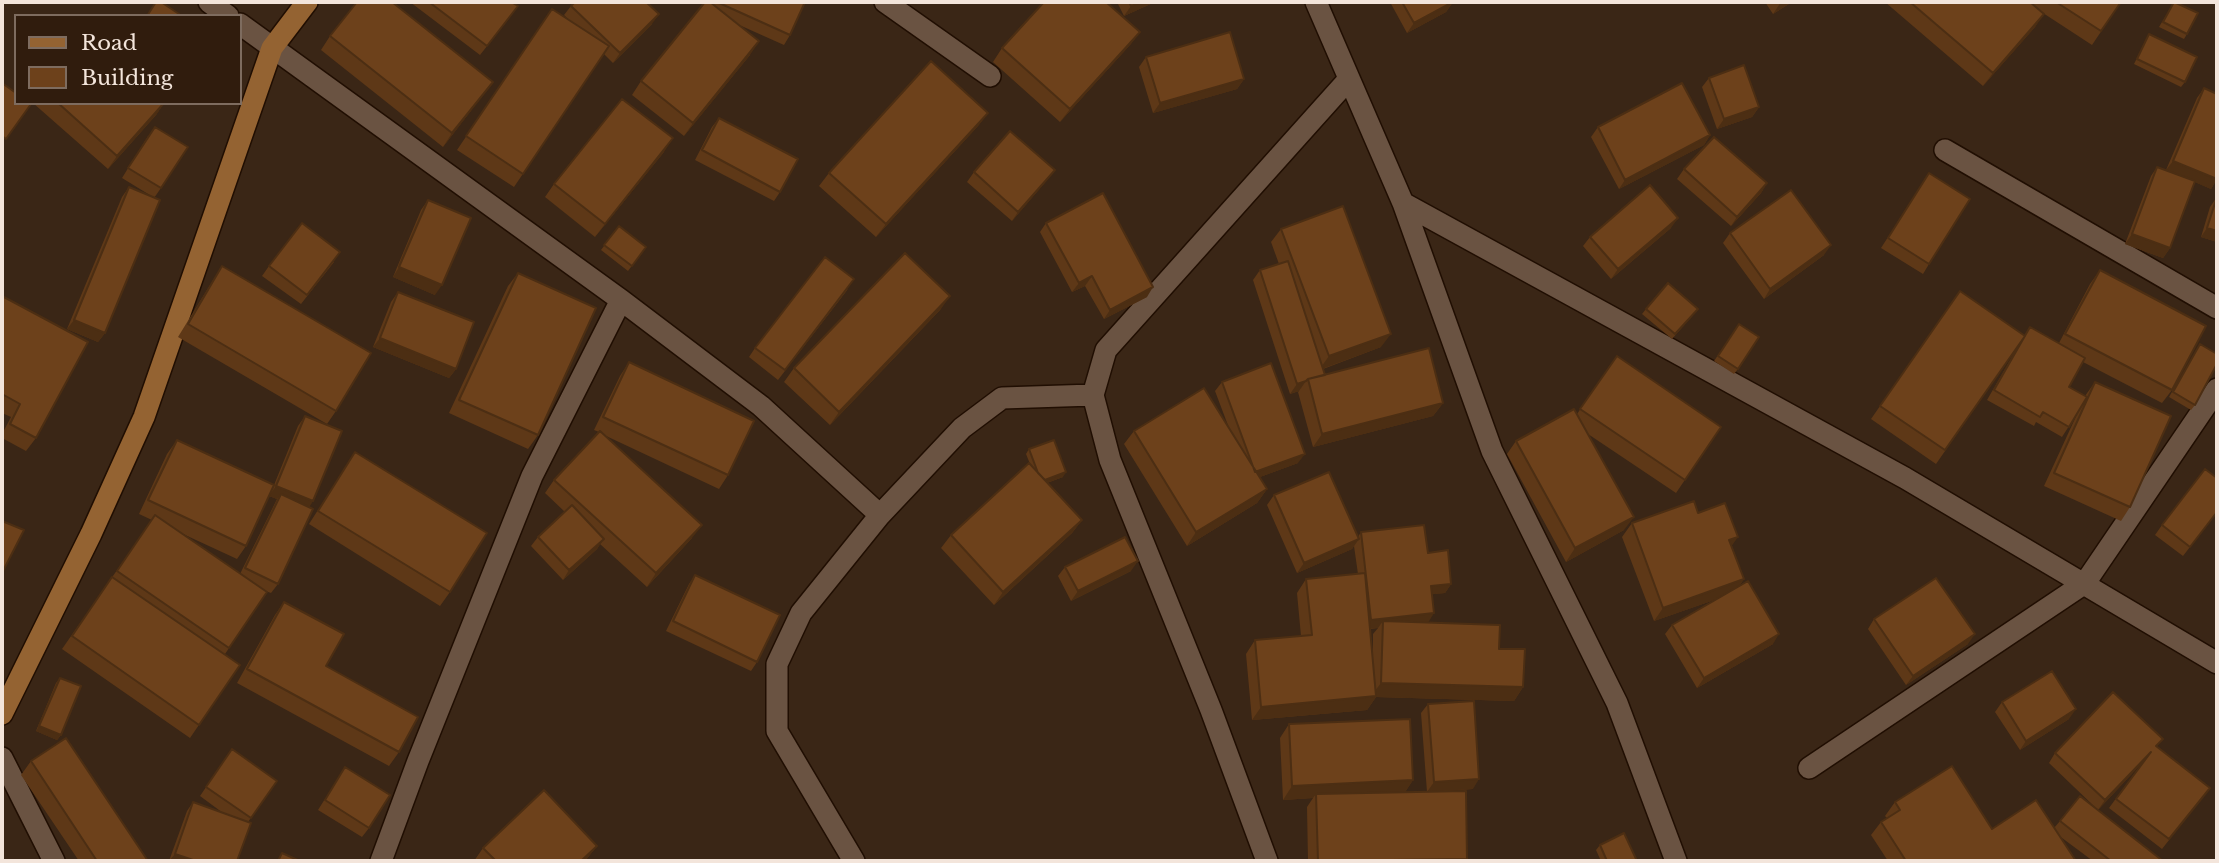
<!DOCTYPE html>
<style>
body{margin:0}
#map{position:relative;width:2219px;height:863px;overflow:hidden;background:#3a2616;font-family:"Libre Baskerville",serif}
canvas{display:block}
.frame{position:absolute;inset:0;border:4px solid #f3e5db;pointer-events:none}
.legend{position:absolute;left:14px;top:14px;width:228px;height:91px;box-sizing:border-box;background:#301c0d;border:2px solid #7e6c5f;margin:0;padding:9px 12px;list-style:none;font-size:21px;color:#f3e5db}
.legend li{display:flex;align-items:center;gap:14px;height:35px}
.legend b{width:35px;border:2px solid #7e6c5f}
</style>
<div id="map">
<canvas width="2219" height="863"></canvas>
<div class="frame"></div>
<ul class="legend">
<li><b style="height:9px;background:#946332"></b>Road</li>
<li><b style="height:19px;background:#6d411b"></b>Building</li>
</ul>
</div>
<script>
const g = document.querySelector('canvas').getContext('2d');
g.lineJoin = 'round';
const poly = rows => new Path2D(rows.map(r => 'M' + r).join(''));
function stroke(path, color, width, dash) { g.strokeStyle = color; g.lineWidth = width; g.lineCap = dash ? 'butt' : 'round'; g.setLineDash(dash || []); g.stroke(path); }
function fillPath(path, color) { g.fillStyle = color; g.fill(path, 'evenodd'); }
const street = poly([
 [209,2,228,16],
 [885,2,990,76],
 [1316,2,1403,203,1492,451,1617,703,1676,861],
 [240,24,621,300,761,406,880,515,962,428,1002,398,1093,395],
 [1945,150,2217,308],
 [1403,203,1905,478,2217,663],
 [2,758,54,861],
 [1809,768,2085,583,2217,389],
 [381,861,418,761,532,476,621,300],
 [854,861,777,731,777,664,801,613,880,515],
 [1267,861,1211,710,1110,460,1093,395,1106,350,1348,80]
]);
const secondary = poly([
 [2,714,91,534,144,417,272,48,307,2]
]);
const wall = poly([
 [410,2,516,2,514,4,511,16,480,55],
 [713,2,805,2,790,35,784,45,737,24,750,55,684,136,632,95,641,81],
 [1117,2,1155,2,1124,16],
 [1390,2,1453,2,1446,12,1407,33],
 [1765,2,1792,2,1773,14],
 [1885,2,2121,2,2092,45,2043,13,2035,27,1983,86],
 [2174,2,2187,34,2184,39,2159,27],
 [571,6,652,24,613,63,604,54,514,187,457,150,552,9,568,19,564,15],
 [1140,32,1130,45,1060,122,993,62,1002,48],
 [2149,34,2185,82,2181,87,2134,64],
 [330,36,483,95,443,147,321,50],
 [1146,57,1244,79,1237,89,1153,113,1139,67],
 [1709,78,1759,107,1752,117,1717,129,1702,87],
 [2204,88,2217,179,2211,189,2195,182,2170,248,2163,258,2125,244,2151,176,2157,167,2166,170,2197,98],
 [33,103,164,103,156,115,108,169],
 [988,113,978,126,876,237,819,186,829,173],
 [719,118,780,192,774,201,695,160,712,127],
 [1598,127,1710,135,1704,145,1619,189,1591,137],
 [148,136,161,188,154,198,105,333,98,342,67,329,122,197,129,187,153,197,122,178],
 [664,152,595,237,545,197,554,184],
 [1684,169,1767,183,1761,193,1731,226,1677,179],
 [974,172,1048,179,1012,221,967,182],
 [1929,173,1929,264,1923,274,1881,248],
 [2217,197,2217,242,2201,237,2210,207],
 [428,200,435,295,393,277,421,210],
 [1046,223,1147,297,1104,319,1085,286,1072,292,1040,232],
 [619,226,646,247,628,271,601,250],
 [1671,228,1611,279,1583,246,1590,237],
 [1281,229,1381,347,1323,369,1325,375,1443,403,1433,416,1313,447,1298,392,1299,391,1290,394,1253,280,1260,270,1279,264,1271,242],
 [1730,233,1824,255,1764,299,1723,243],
 [334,262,301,304,262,276,269,266],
 [222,266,336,411,327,424,178,337,213,280],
 [2100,270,2172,390,2162,403,2083,362,2069,387,2085,396,2095,382,2130,507,2121,521,2044,486,2078,412,2062,437,2036,422,2034,426,1987,400,2017,348,1936,464,1871,419,1960,291,2024,336,2030,327,2059,343,2090,284],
 [518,273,538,435,528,449,449,413,508,286],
 [848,289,778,380,749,357,755,348],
 [398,292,456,369,449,378,373,347,391,302],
 [2,296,36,438,26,451,2,438,2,434,11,417,2,413],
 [941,309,830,425,784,382,794,368],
 [1646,309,1694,314,1672,339,1642,314],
 [1739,324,1738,369,1734,374,1714,361],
 [2200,344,2195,405,2191,410,2169,397],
 [1617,356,1721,427,1676,493,1588,434,1624,530,1566,562,1507,454,1516,441,1577,414],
 [629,362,728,475,719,489,604,435,692,538,647,587,600,544,597,549,563,580,531,546,538,537,565,512,545,493,554,480,599,432,594,430,620,376],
 [1222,382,1298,463,1260,477,1267,489,1257,503,1187,546,1124,444,1134,431,1229,428,1215,391],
 [305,416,310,507,278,584,271,593,263,590,267,592,225,654,240,665,190,738,62,649,152,520,139,514,167,454,177,440,274,485,298,426],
 [269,496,277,499,240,574,183,534,237,559,246,546],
 [1029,449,1063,477,1047,483,1082,520,1072,533,994,605,941,548,951,535,1030,464,1026,454],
 [355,452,450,592,440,606,309,524],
 [2217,478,2217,512,2183,556,2155,535,2162,525],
 [1274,495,1358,537,1361,532,1428,553,1451,584,1445,593,1432,594,1427,623,1499,649,1523,687,1514,701,1376,697,1367,710,1252,720,1246,654,1255,640,1301,636,1297,593,1306,579,1358,574,1354,546,1352,549,1297,573,1267,505],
 [1378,628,1373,634,1373,657,1370,629],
 [1698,513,1732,546,1744,579,1739,586,1773,644,1697,688,1665,634,1672,625,1717,599,1654,621,1622,537,1632,523],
 [1065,567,1131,571,1071,601,1058,576],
 [695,575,757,662,751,671,666,631,689,584],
 [284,602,326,666,399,752,389,766,237,683,275,615],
 [1874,619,1968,644,1906,685,1868,629],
 [60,678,61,735,57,740,36,731,56,683],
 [2002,702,2069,719,2020,750,1995,712],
 [1428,704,1473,789,1433,792,1467,859,1466,861,1308,861,1307,807,1313,798,1283,800,1280,738,1289,724,1413,780,1405,792,1427,792,1421,713],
 [2157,747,2203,797,2162,849,2109,808,2142,763,2098,810,2049,763,2055,753],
 [232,749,277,781,248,822,237,861,169,861,187,811,193,802,223,813,200,796],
 [31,761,148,861,79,861,21,775],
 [345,767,369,828,362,837,318,810],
 [1895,802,1992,829,2054,828,2060,821,2163,861,2093,861,2058,835,2076,861,1888,861,1871,835,1881,822,1887,818,1885,816],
 [1600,845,1637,861,1601,861,1596,850],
 [597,846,585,861,474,861,483,848]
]);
const shadedWall = poly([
 [1141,2,1155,2,1124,16,1131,6],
 [1453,2,1446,12,1407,33,1414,23],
 [1781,2,1792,2,1773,14],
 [659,14,652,24,613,63,620,53],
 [2044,14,2035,27,1983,86,1993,73],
 [1140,32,1130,45,1060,122,1070,109],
 [759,41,750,55,684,136,693,123],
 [1244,79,1237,89,1153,113,1160,103],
 [493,82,443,147,452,133],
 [164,103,156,115,108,169,117,156],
 [1759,107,1752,117,1717,129,1724,119],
 [988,113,978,126,876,237,886,224],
 [1710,135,1704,145,1619,189,1625,180],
 [673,138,664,152,595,237,605,224],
 [2173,161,2217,179,2211,189,2166,170],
 [1055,170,1048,179,1012,221,1018,212],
 [1767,183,1761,193,1731,226,1737,217],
 [1678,218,1671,228,1611,279,1618,269],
 [2207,228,2217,231,2217,242,2201,237],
 [2132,234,2170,248,2163,258,2125,244],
 [1831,245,1824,255,1764,299,1770,289],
 [399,267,442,285,435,295,393,277],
 [1092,276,1085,286,1072,292,1079,283],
 [1153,287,1147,297,1104,319,1110,310],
 [950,296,941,309,830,425,839,412],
 [74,320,105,333,98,342,67,329],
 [1391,334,1381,347,1319,370,1329,356],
 [380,338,456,369,449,378,373,347],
 [1306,381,1299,391,1290,394,1297,384],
 [1443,403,1433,416,1313,447,1322,434],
 [1305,454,1298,463,1249,481,1255,472],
 [1066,472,1063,477,1038,486,1041,481],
 [276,486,313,501,307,511,281,494,277,499,269,496],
 [1267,489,1257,503,1187,546,1196,532],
 [1634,517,1624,530,1566,562,1575,548],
 [1082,520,1072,533,994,605,1003,592],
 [702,525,692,538,647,587,656,573],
 [1738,537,1728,551,1729,540],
 [604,539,597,549,563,580,569,570],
 [1359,539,1352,549,1297,573,1304,563],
 [1138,561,1131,571,1071,601,1078,591],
 [1744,579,1734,593,1654,621,1663,608],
 [1451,584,1445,593,1425,595,1431,586],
 [1434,613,1428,623,1383,621,1378,628,1364,629,1371,620],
 [1779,634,1773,644,1697,688,1704,678],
 [1975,634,1968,644,1906,685,1913,676],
 [1381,683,1523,687,1514,701,1376,697,1367,710,1252,720,1261,707,1371,696],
 [2076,709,2069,719,2020,750,2026,741],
 [39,726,61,735,57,740,36,731],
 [2151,752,2144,761,2098,810,2105,800],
 [1479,779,1473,789,1427,792,1434,782],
 [1413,780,1404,794,1316,794,1313,798,1283,800,1292,786],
 [597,846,585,861,581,861],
 [175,854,196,861,169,861],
 [1467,859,1466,861,1348,861]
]);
const building = poly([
 [156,2,161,2,182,16,147,16,156,2],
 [357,2,392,2,493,82,452,133,330,36,357,2],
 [429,2,511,2,518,6,487,46,429,2],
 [575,2,646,2,659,14,620,53,571,6,575,2],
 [705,2,710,2,759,41,693,123,641,81,705,2],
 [717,2,805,2,790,35,717,2],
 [1044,2,1106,2,1140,32,1070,109,1002,48,1044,2],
 [1129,2,1141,2,1131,6,1129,2],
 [1402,2,1453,2,1414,23,1402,2],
 [1910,2,2030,2,2044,14,1993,73,1910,2],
 [2056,2,2121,2,2101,31,2056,2],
 [2174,2,2198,13,2187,34,2163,22,2174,2],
 [552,9,609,46,523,174,466,136,552,9],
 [1230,32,1244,79,1160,103,1146,57,1230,32],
 [2149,34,2197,57,2185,82,2137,59,2149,34],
 [931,61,988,113,886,224,829,173,931,61],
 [1744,65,1759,107,1724,119,1709,78,1744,65],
 [2,83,16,93,16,103,31,104,6,139,2,136,2,83],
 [1682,83,1710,135,1625,180,1598,127,1682,83],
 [2204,88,2217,94,2217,179,2173,161,2204,88],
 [622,99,673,138,605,224,554,184,622,99],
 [58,103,164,103,117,156,58,103],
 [719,118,798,159,780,192,702,150,719,118],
 [155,127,188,147,161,188,128,168,155,127],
 [1010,131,1055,170,1018,212,974,172,1010,131],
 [1714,137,1767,183,1737,217,1684,169,1714,137],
 [2157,167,2195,181,2170,248,2132,234,2157,167],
 [1929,173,1970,199,1929,264,1888,238,1929,173],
 [1650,185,1678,218,1618,269,1590,237,1650,185],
 [129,187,160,200,105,333,74,320,129,187],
 [1791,190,1831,245,1770,289,1730,233,1791,190],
 [1103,193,1153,287,1110,310,1092,276,1079,283,1046,223,1103,193],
 [2217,197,2217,231,2207,228,2217,197],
 [428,200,471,218,442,285,399,267,428,200],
 [1343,206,1391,334,1329,356,1281,229,1343,206],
 [302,223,340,252,307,295,269,266,302,223],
 [619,226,646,247,632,266,604,245,619,226],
 [905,253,950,296,839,412,794,368,905,253],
 [825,257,854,279,785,370,755,348,825,257],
 [1288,261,1325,375,1308,379,1306,381,1297,384,1260,270,1288,261],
 [222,266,371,353,336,411,188,324,222,266],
 [2100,270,2206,326,2172,390,2065,334,2100,270],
 [518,273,596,308,538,435,459,400,518,273],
 [1668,283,1698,309,1675,334,1646,309,1668,283],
 [1960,291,2025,336,1945,450,1880,406,1960,291],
 [398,292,474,322,456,369,380,338,398,292],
 [2,296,88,342,36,438,10,424,20,404,2,394,2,296],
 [1739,324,1759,337,1738,369,1718,356,1739,324],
 [2030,327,2085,358,2069,387,2087,397,2069,427,2043,412,2040,417,1994,390,2030,327],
 [2200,344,2217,354,2217,364,2195,405,2173,392,2200,344],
 [1429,348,1443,403,1322,434,1308,379,1429,348],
 [1617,356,1721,427,1685,480,1580,409,1617,356],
 [629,362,754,421,728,475,603,417,629,362],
 [1271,363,1305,454,1255,472,1222,382,1271,363],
 [2095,382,2171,416,2130,507,2054,473,2095,382],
 [1204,388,1267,489,1196,532,1134,431,1204,388],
 [1574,409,1634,517,1575,548,1516,441,1574,409],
 [305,416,342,431,313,501,276,486,305,416],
 [600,431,702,525,656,573,554,480,600,431],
 [177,440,274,485,246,546,148,500,177,440],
 [1054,440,1066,472,1045,480,1038,473,1029,449,1054,440],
 [355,452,487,533,450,592,318,511,355,452],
 [1029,463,1082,520,1003,592,951,535,1029,463],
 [2205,469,2217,478,2217,512,2190,547,2162,525,2205,469],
 [1329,472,1359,539,1304,563,1274,495,1329,472],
 [281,494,313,509,278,584,245,568,281,494],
 [1694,501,1698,513,1725,503,1738,537,1729,540,1744,579,1663,608,1632,523,1694,501],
 [572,505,604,539,569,570,538,537,572,505],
 [155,515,267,592,229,648,117,571,155,515],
 [2,521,24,530,2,573,2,521],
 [1424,525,1428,553,1448,550,1451,584,1431,586,1434,613,1371,620,1361,532,1424,525],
 [1125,537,1138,561,1078,591,1065,567,1125,537],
 [1365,573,1376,696,1261,707,1255,640,1312,635,1306,579,1365,573],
 [695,575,780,615,757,662,673,621,695,575],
 [112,577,240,665,199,725,72,636,112,577],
 [1936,578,1975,634,1913,676,1874,619,1936,578],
 [1748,581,1779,634,1704,678,1672,625,1748,581],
 [284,602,344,634,326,666,418,717,399,752,247,669,284,602],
 [1383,621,1500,625,1499,649,1525,649,1523,687,1381,683,1383,621],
 [2052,671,2076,709,2026,741,2002,702,2052,671],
 [60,678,81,686,61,735,39,726,60,678],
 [2113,692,2163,739,2156,746,2210,788,2169,839,2116,799,2151,752,2105,800,2055,753,2113,692],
 [1474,701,1479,779,1434,782,1428,704,1474,701],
 [1410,719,1413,780,1292,786,1289,724,1410,719],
 [66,738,148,861,97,861,31,761,66,738],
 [232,749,277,781,251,818,206,787,232,749],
 [1952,766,1992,829,2036,800,2076,861,1906,861,1881,822,1900,810,1895,802,1952,766],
 [345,767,390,795,369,828,325,800,345,767],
 [544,790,597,846,581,861,496,861,483,848,544,790],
 [1466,791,1467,859,1318,861,1316,794,1466,791],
 [2080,796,2163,861,2111,861,2060,821,2080,796],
 [193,802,251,823,237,861,196,861,175,854,193,802],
 [1624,833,1637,861,1607,861,1600,845,1624,833],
 [282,853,300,861,278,861,282,853]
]);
stroke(street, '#200e02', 24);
stroke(secondary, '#200e02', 24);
stroke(street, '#6a5342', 21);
stroke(secondary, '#946332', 21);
fillPath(wall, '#5e3817');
fillPath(shadedWall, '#4c2e13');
fillPath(building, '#6d411b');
stroke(building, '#4c2e13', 2);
</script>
